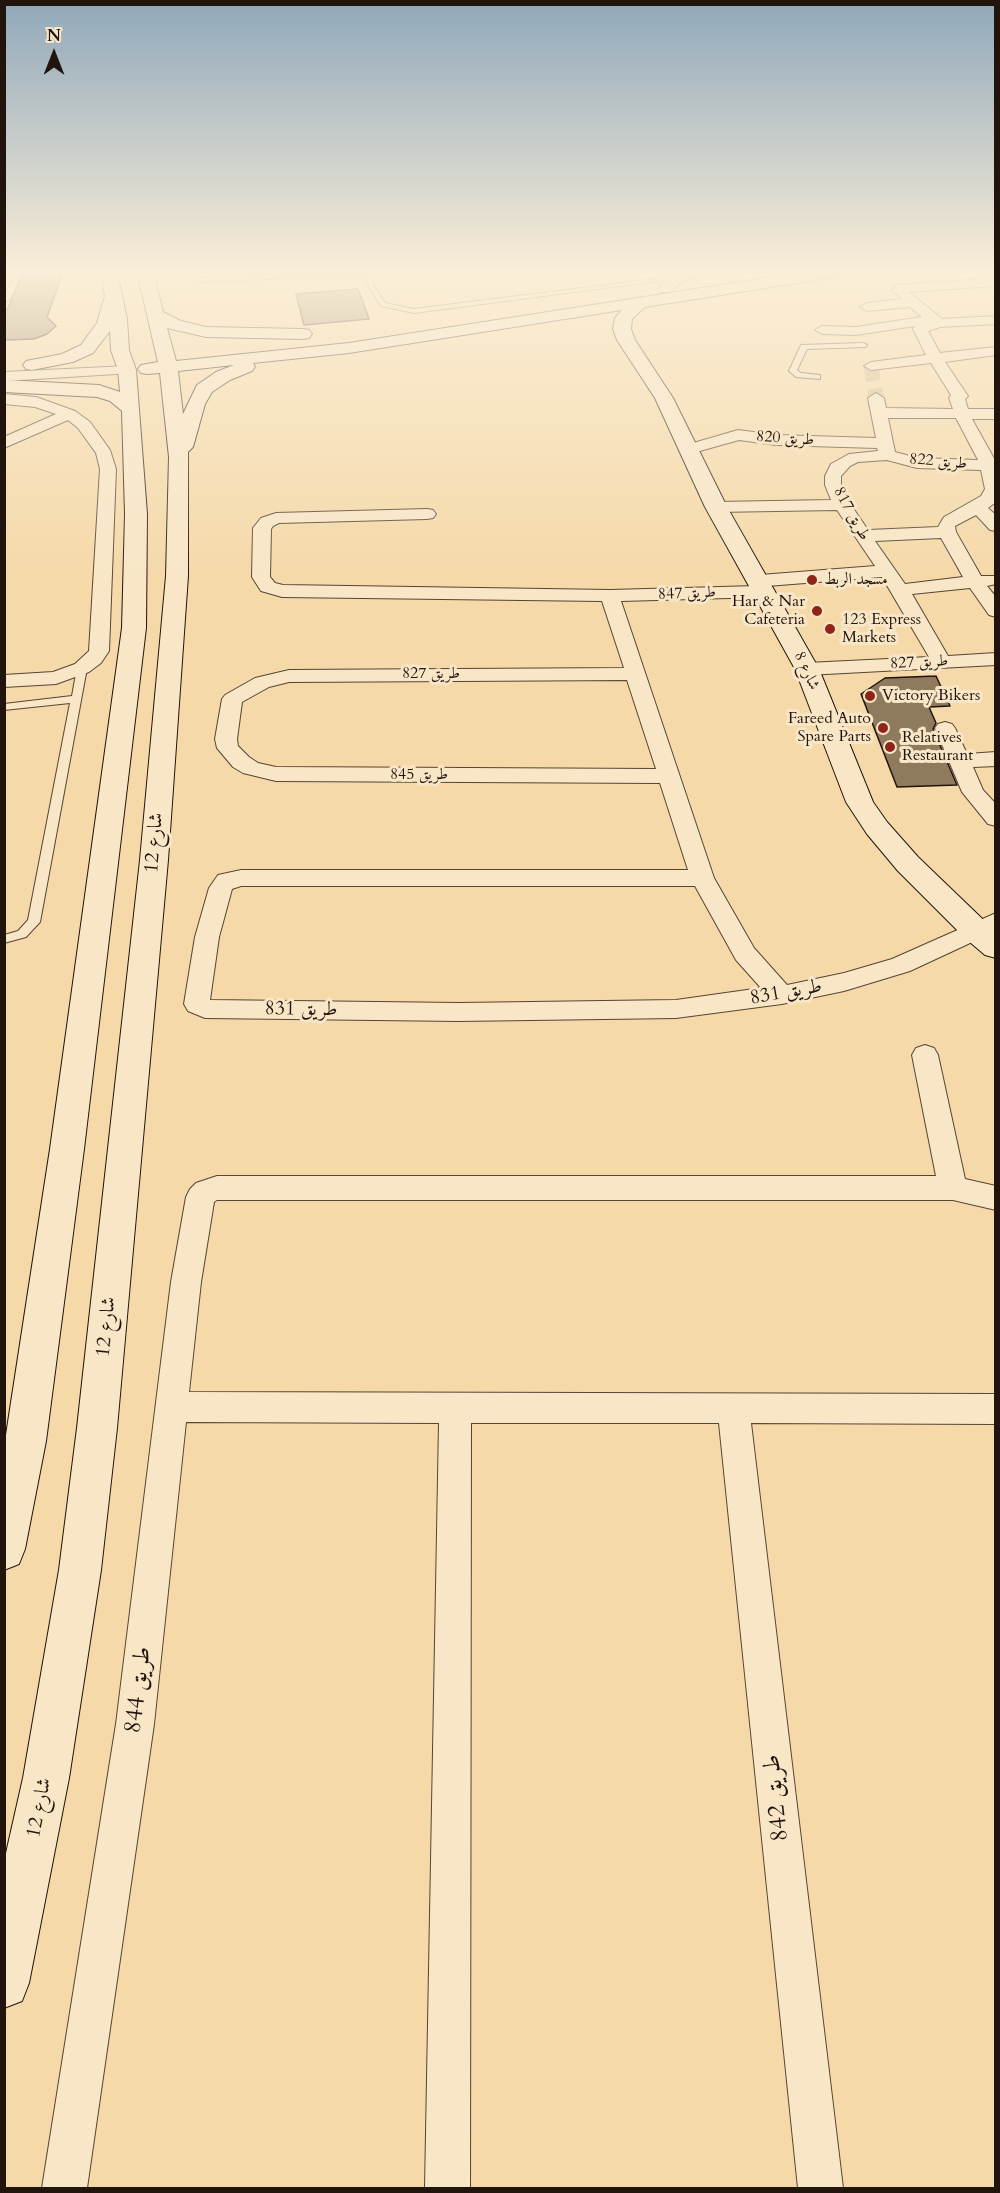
<!DOCTYPE html>
<meta charset="utf-8">
<style>
body{margin:0}
#map{position:relative;width:1000px;height:2193px;overflow:hidden;background:#f5d9a9;font-family:Cardo,serif}
canvas{display:block}
.frame{position:absolute;inset:0;border:6px solid #20140c;pointer-events:none}
.north{position:absolute;left:24px;top:24px;width:60px;height:60px;-webkit-text-stroke:4px #f8e6c7;paint-order:stroke;rotate:0deg;font-size:16px;font-weight:700;line-height:24px;text-align:center;color:#20140c}
.north::after{content:'';display:block;margin:auto;width:21px;height:27px;background:#20140c;clip-path:polygon(50% 0,100% 100%,50% 72%,0 100%)}
</style>
<div id="map">
<canvas width="1000" height="2193"></canvas>
<div class="frame"></div>
<div class="north">N</div>
</div>
<script>
const g = document.querySelector('canvas').getContext('2d');
g.lineJoin = 'round';
function fillPath(path, color) { g.fillStyle = color; g.fill(path, 'evenodd'); }
const poly = rows => new Path2D(rows.map(r => 'M' + r).join(''));
function stroke(path, color, width, dash) { g.strokeStyle = color; g.lineWidth = width; g.lineCap = dash ? 'butt' : 'round'; g.setLineDash(dash || []); g.stroke(path); }
function drawText(font, color, halo, rows, align = 'center') {
  g.font = font + ' Cardo,Amiri,serif'; g.lineWidth = 6; g.setLineDash([]); g.textBaseline = 'middle'; g.strokeStyle = halo; g.fillStyle = color; for (const [text, x, y, turn = 0] of rows) {
    g.save(); g.translate(x, y); g.rotate((+turn || 0) * Math.PI / 180); g.textAlign = isNaN(turn) ? turn : align; if (halo) g.strokeText(text, 0, 0); g.fillText(text, 0, 0); g.restore();
  }
}
const building = poly([
 [24,272,63,272,47,317,56,326,47,334,34,339,4,340,4,310,7,310,24,272],
 [358,289,369,319,304,325,296,294,358,289],
 [936,676,950,706,929,707,936,723,933,729,957,785,897,787,861,694,885,678,936,676]
]);
const streetTunnel = poly([
 [871,366,876,398]
]);
const lane = poly([
 [16,272,22,272,11,298,4,303,4,297,16,272],
 [336,272,366,274,366,272,372,272,373,284,385,303,414,309,678,276,681,278,414,313,381,306,367,284,366,278,336,276,199,282,196,280,199,278,336,272],
 [863,343,867,345,866,347,807,349,797,370,801,373,820,375,820,379,796,377,789,371,801,345,863,343],
 [82,665,87,668,40,922,26,937,4,943,4,935,18,931,28,920,70,703,4,710,4,704,72,696,77,668,82,665]
]);
const street = poly([
 [683,272,704,272,702,275,683,281,670,292,660,292,658,289,660,286,673,275,683,272],
 [996,278,995,286,909,292,942,319,996,316,996,324,940,327,928,331,940,353,996,347,996,355,945,362,968,396,965,399,968,409,996,409,996,419,972,419,996,462,996,502,988,508,996,515,996,531,990,530,976,515,955,526,956,532,981,576,996,576,996,584,987,586,996,597,996,617,989,615,970,588,912,594,948,656,996,653,996,665,807,675,800,673,797,669,800,665,807,663,929,657,882,577,767,586,774,591,772,595,765,597,621,601,714,878,754,948,787,985,844,973,892,959,996,913,996,931,910,971,844,991,782,1004,676,1018,459,1021,205,1018,188,1011,184,1004,195,937,209,888,218,875,241,870,688,870,660,783,276,781,243,773,233,767,217,748,215,739,222,699,225,695,255,678,289,670,624,668,602,601,282,597,261,591,252,577,253,528,261,518,276,513,427,509,433,510,436,514,433,518,427,519,279,523,273,526,271,529,270,577,275,583,283,585,610,590,757,586,751,581,753,577,760,575,875,566,837,510,716,512,710,511,707,507,710,503,716,502,831,500,825,485,825,476,831,464,849,454,878,451,877,448,776,445,739,440,689,454,681,449,683,446,738,430,776,435,876,438,868,398,876,393,884,398,886,408,953,409,949,398,951,395,931,363,871,370,864,366,871,362,926,355,913,329,915,326,856,335,822,334,815,330,822,326,856,327,922,317,910,307,867,311,860,307,867,303,902,299,892,290,896,285,996,278],
 [888,418,956,418,978,460,917,458,895,452,888,418],
 [887,460,917,468,981,470,985,489,981,496,944,517,938,527,868,530,851,505,841,485,841,476,850,466,858,462,887,460],
 [941,538,963,577,905,584,875,541,941,538],
 [627,680,656,769,276,767,258,763,249,757,238,746,237,739,242,702,269,687,289,682,627,680],
 [241,886,695,886,736,960,761,988,676,1000,459,1003,210,1000,219,937,232,889,241,886],
 [127,366,132,367,134,370,132,373,4,381,4,372,127,366],
 [4,394,36,397,75,411,90,422,110,450,116,469,109,651,101,663,89,672,56,684,4,687,4,675,53,672,75,664,89,651,100,469,96,453,78,428,68,420,4,448,4,437,56,414,35,407,4,404,4,394],
 [945,722,952,724,955,728,967,754,996,752,996,766,973,767,983,790,996,804,996,826,988,824,962,792,935,728,938,724,945,722],
 [925,1045,934,1048,938,1055,965,1179,996,1186,996,1210,953,1200,217,1200,214,1202,201,1282,189,1392,996,1394,996,1424,751,1423,843,2188,798,2188,719,1423,471,1423,470,2188,425,2188,439,1423,186,1422,154,1724,87,2188,42,2188,116,1724,171,1282,186,1197,190,1189,196,1183,217,1176,936,1176,912,1055,916,1048,925,1045]
]);
const secondary = poly([
 [101,272,117,272,127,319,129,350,136,370,147,514,146,628,84,1149,46,1441,25,1549,19,1564,4,1570,4,1448,50,1149,122,628,125,514,122,411,110,401,97,397,4,392,4,380,99,385,120,392,118,370,111,350,110,331,93,353,73,362,32,370,26,369,23,365,26,361,62,354,81,345,97,323,105,296,101,272],
 [137,272,153,272,163,312,181,321,206,327,303,329,309,330,312,334,309,338,303,339,206,337,167,328,176,361,349,343,804,272,843,272,835,277,645,307,632,319,631,329,635,340,673,398,727,507,819,669,873,802,887,822,918,857,996,932,996,958,985,955,965,938,898,871,867,834,846,802,795,669,705,507,655,398,617,340,613,329,615,318,622,310,349,353,253,363,255,367,252,371,230,380,212,392,205,404,193,447,188,452,188,576,168,860,117,1428,101,1570,69,1778,29,1983,22,2001,4,2008,4,1862,23,1778,59,1570,77,1428,140,860,166,576,169,457,160,373,147,374,141,373,138,369,141,365,158,362,137,272],
 [234,365,216,372,197,385,183,414,178,371,234,365]
]);
const markers = [
 [812,580,6,"#8f2418"],
 [817,611,6,"#8f2418"],
 [830,629,6,"#8f2418"],
 [870,696,6,"#8f2418"],
 [883,728,6,"#8f2418"],
 [890,747,6,"#8f2418"]
];
const farStreetnames = [
 ["طريق 820",785,439,4],
 ["طريق 822",938,462,5],
 ["طريق 817",851,514,61],
 ["طريق 847",687,594,-2],
 ["طريق 827",919,663,-3],
 ["شارع 8",806,671,65],
 ["طريق 827",431,674],
 ["طريق 845",419,775]
];
const farPoinames = [
 ["مسجد الربط",824,580],
 ["Har & Nar",805,602,"right"],
 ["Cafeteria",805,620,"right"],
 ["123 Express",842,620],
 ["Markets",842,638],
 ["Victory Bikers",882,696],
 ["Fareed Auto",871,719,"right"],
 ["Spare Parts",871,737,"right"],
 ["Relatives",902,738],
 ["Restaurant",902,756]
];
const streetNames = [
 ["شارع 12",155,843,-85],
 ["طريق 831",786,993,-10],
 ["طريق 831",301,1010,1],
 ["شارع 12",107,1327,-84],
 ["شارع 12",40,1808,-79]
];
const nearStreetnames = [
 ["طريق 844",139,1690,-83],
 ["طريق 842",777,1798,-96]
];
fillPath(building, '#8f7a5e');
stroke(building, '#20140c', 1.5);
stroke(streetTunnel, '#d5bb91', 15, [15, 8]);
stroke(lane, '#554533', 2);
stroke(street, '#554533', 2);
stroke(secondary, '#20140c', 2);
fillPath(lane, '#f8e6c7');
fillPath(street, '#f8e6c7');
fillPath(secondary, '#f8e6c7');
const sky = g.createLinearGradient(0, 0, 0, 579);
sky.addColorStop(0, '#90a8ba');
sky.addColorStop(0.47, '#faeed8');
sky.addColorStop(1, '#faeed800');
g.fillStyle = sky;
g.fillRect(0, 0, 1000, 579);
for (const [x, y, r, color] of markers) { const dot = new Path2D(); dot.arc(x, y, r, 0, 2 * Math.PI); g.fillStyle = color; g.fill(dot); stroke(dot, '#f8e6c7', 2); }
drawText('16px', '#20140c', '#f8e6c7', farStreetnames);
drawText('16px', '#20140c', '#f8e6c7', farPoinames, 'left');
drawText('20px', '#20140c', '#f8e6c7', streetNames);
drawText('24px', '#20140c', '#f8e6c7', nearStreetnames);
</script>
